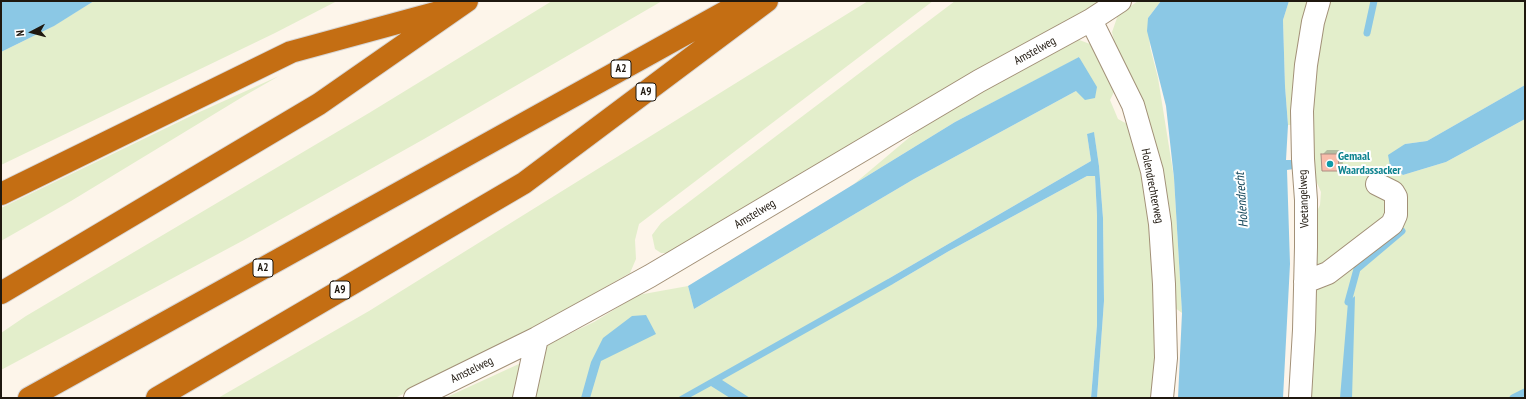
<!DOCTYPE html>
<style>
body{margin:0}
#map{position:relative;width:1526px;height:399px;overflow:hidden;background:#fdf5ea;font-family:"PT Sans Narrow",sans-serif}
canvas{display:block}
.frame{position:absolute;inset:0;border:2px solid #1f180f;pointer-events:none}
.north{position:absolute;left:12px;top:12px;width:40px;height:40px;-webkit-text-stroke:3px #fff;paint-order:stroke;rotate:264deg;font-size:11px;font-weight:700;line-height:16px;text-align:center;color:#1f180f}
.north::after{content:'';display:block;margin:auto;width:14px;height:18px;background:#1f180f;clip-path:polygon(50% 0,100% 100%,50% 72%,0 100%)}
</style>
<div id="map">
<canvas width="1526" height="399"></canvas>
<div class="frame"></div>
<div class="north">N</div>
</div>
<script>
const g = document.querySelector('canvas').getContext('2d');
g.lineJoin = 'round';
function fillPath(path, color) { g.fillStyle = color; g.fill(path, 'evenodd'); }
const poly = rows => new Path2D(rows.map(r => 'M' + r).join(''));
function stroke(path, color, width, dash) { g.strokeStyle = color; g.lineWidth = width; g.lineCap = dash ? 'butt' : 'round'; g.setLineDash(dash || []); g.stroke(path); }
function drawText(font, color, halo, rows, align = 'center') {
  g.font = font + ' "PT Sans Narrow",sans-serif'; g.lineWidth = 4; g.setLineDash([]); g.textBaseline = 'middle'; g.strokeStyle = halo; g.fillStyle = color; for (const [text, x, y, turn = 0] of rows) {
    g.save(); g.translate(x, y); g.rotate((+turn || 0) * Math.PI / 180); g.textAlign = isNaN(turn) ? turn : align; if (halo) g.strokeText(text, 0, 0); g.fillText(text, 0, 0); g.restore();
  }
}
const green = poly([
 [94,1,337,1,275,33,1,165,1,52,50,28],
 [552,1,662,1,424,139,244,240,1,370,1,333,26,316,369,113],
 [868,1,933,1,639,224,635,240,636,259,630,273,510,341,395,398,218,398,369,311],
 [955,1,1101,1,669,253,661,253,655,249,652,235,661,223],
 [1138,1,1161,1,1148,18,1150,47,1158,78,1174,178,1182,313,1171,305,1138,90,1114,41,1112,32,1118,15],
 [1289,1,1311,1,1294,125,1288,125,1285,86,1283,20],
 [1329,1,1525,1,1525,85,1427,141,1405,144,1390,166,1403,175,1446,162,1525,119,1525,398,1305,398,1314,217,1320,205,1321,192,1313,174,1312,100,1323,22],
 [1074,38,1090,44,1103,64,1114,92,1110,100,1118,119,1129,125,1145,177,1159,287,1152,398,1097,398,1104,301,1103,218,1099,166,1094,133,1087,134,1091,161,888,279,893,284,949,251,1087,176,1095,176,1097,215,1097,325,1091,398,529,398,542,347,594,322,638,295,688,286,694,309,914,179,1076,91,1080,57,955,122,854,184,930,120],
 [279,76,244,96,71,201,1,241,1,208,193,115],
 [521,363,515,398,445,398,460,391]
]);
const water = poly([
 [1,1,94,1,54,26,1,52],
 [1161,1,1289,1,1283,20,1285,86,1288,125,1286,160,1294,160,1294,169,1287,170,1290,264,1283,398,1178,398,1182,313,1174,178,1166,106,1147,31,1148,18],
 [1079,57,1097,87,1095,98,1085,100,1076,91,914,179,694,309,688,286,955,122],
 [1525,85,1525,119,1446,162,1403,175,1390,166,1388,155,1405,144,1427,141],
 [1094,132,1099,166,1103,218,1104,301,1097,398,1091,398,1097,325,1097,215,1095,176,1087,176,949,251,893,284,722,380,750,398,730,398,711,386,689,398,677,398,888,279,1091,161,1087,134],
 [1355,296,1352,398,1340,398,1348,302],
 [646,315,656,334,601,361,590,398,581,398,591,362,603,338,632,316]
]);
const shadow = poly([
 [1327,150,1342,150,1343,165,1338,170,1322,155]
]);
const stream = poly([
 [1367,33,1374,1],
 [1348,302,1357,269,1402,231],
 [1513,398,1525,392]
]);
const building = poly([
 [1321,154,1338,154,1339,171,1322,171,1321,154]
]);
const minor = poly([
 [1091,20,1133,105,1152,171,1160,224,1164,284,1166,358,1162,398],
 [1305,282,1328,273,1392,224,1396,215,1396,197,1393,192,1377,184],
 [415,398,537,338,650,276,979,81,1091,20,1120,1],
 [524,398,537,338],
 [1300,398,1304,330,1306,247,1306,200,1303,159,1302,111,1306,65,1313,22,1319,1]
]);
const highway = poly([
 [1,194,291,52,442,11],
 [1,293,319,104,467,1],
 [29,398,745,1],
 [157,398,524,183,767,1]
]);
const markers = [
 [1330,164,4,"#0f9aa8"]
];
const shields = [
 [621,69,20],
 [646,92,20],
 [263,268,20],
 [340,290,20]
];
const shieldNames = [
 ["A2",621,69],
 ["A9",646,92],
 ["A2",263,268],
 ["A9",340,290]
];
const streetNames = [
 ["Amstelweg",1035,51,-29],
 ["Holendrechterweg",1152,186,79],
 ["Voetangelweg",1304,199,-92],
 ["Amstelweg",755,214,-31],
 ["Amstelweg",472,370,-26]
];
const cultureNames = [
 ["Gemaal",1338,157],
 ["Waardassacker",1338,171]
];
const waterNames = [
 ["Holendrecht",1242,200,-94]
];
fillPath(green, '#e3eecb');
fillPath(water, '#8bc8e5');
fillPath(shadow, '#0003');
stroke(stream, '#8bc8e5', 7);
fillPath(building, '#f9bdab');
stroke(building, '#ad8d83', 1);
stroke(minor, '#a29077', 24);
stroke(highway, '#d7d5d4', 24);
stroke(minor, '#fff', 22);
stroke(highway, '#c46e13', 22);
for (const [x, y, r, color] of markers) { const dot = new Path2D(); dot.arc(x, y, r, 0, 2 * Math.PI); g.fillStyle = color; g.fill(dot); stroke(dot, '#fff', 1.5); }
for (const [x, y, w] of shields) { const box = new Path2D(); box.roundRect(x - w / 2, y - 9, w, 18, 3); g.fillStyle = '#fff'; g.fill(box); stroke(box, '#1f180f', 1); }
drawText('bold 11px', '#1f180f', null, shieldNames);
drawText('12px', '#1f180f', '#fff', streetNames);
drawText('bold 12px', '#0d838f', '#fff', cultureNames, 'left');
drawText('italic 13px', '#0f4357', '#fff', waterNames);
</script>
